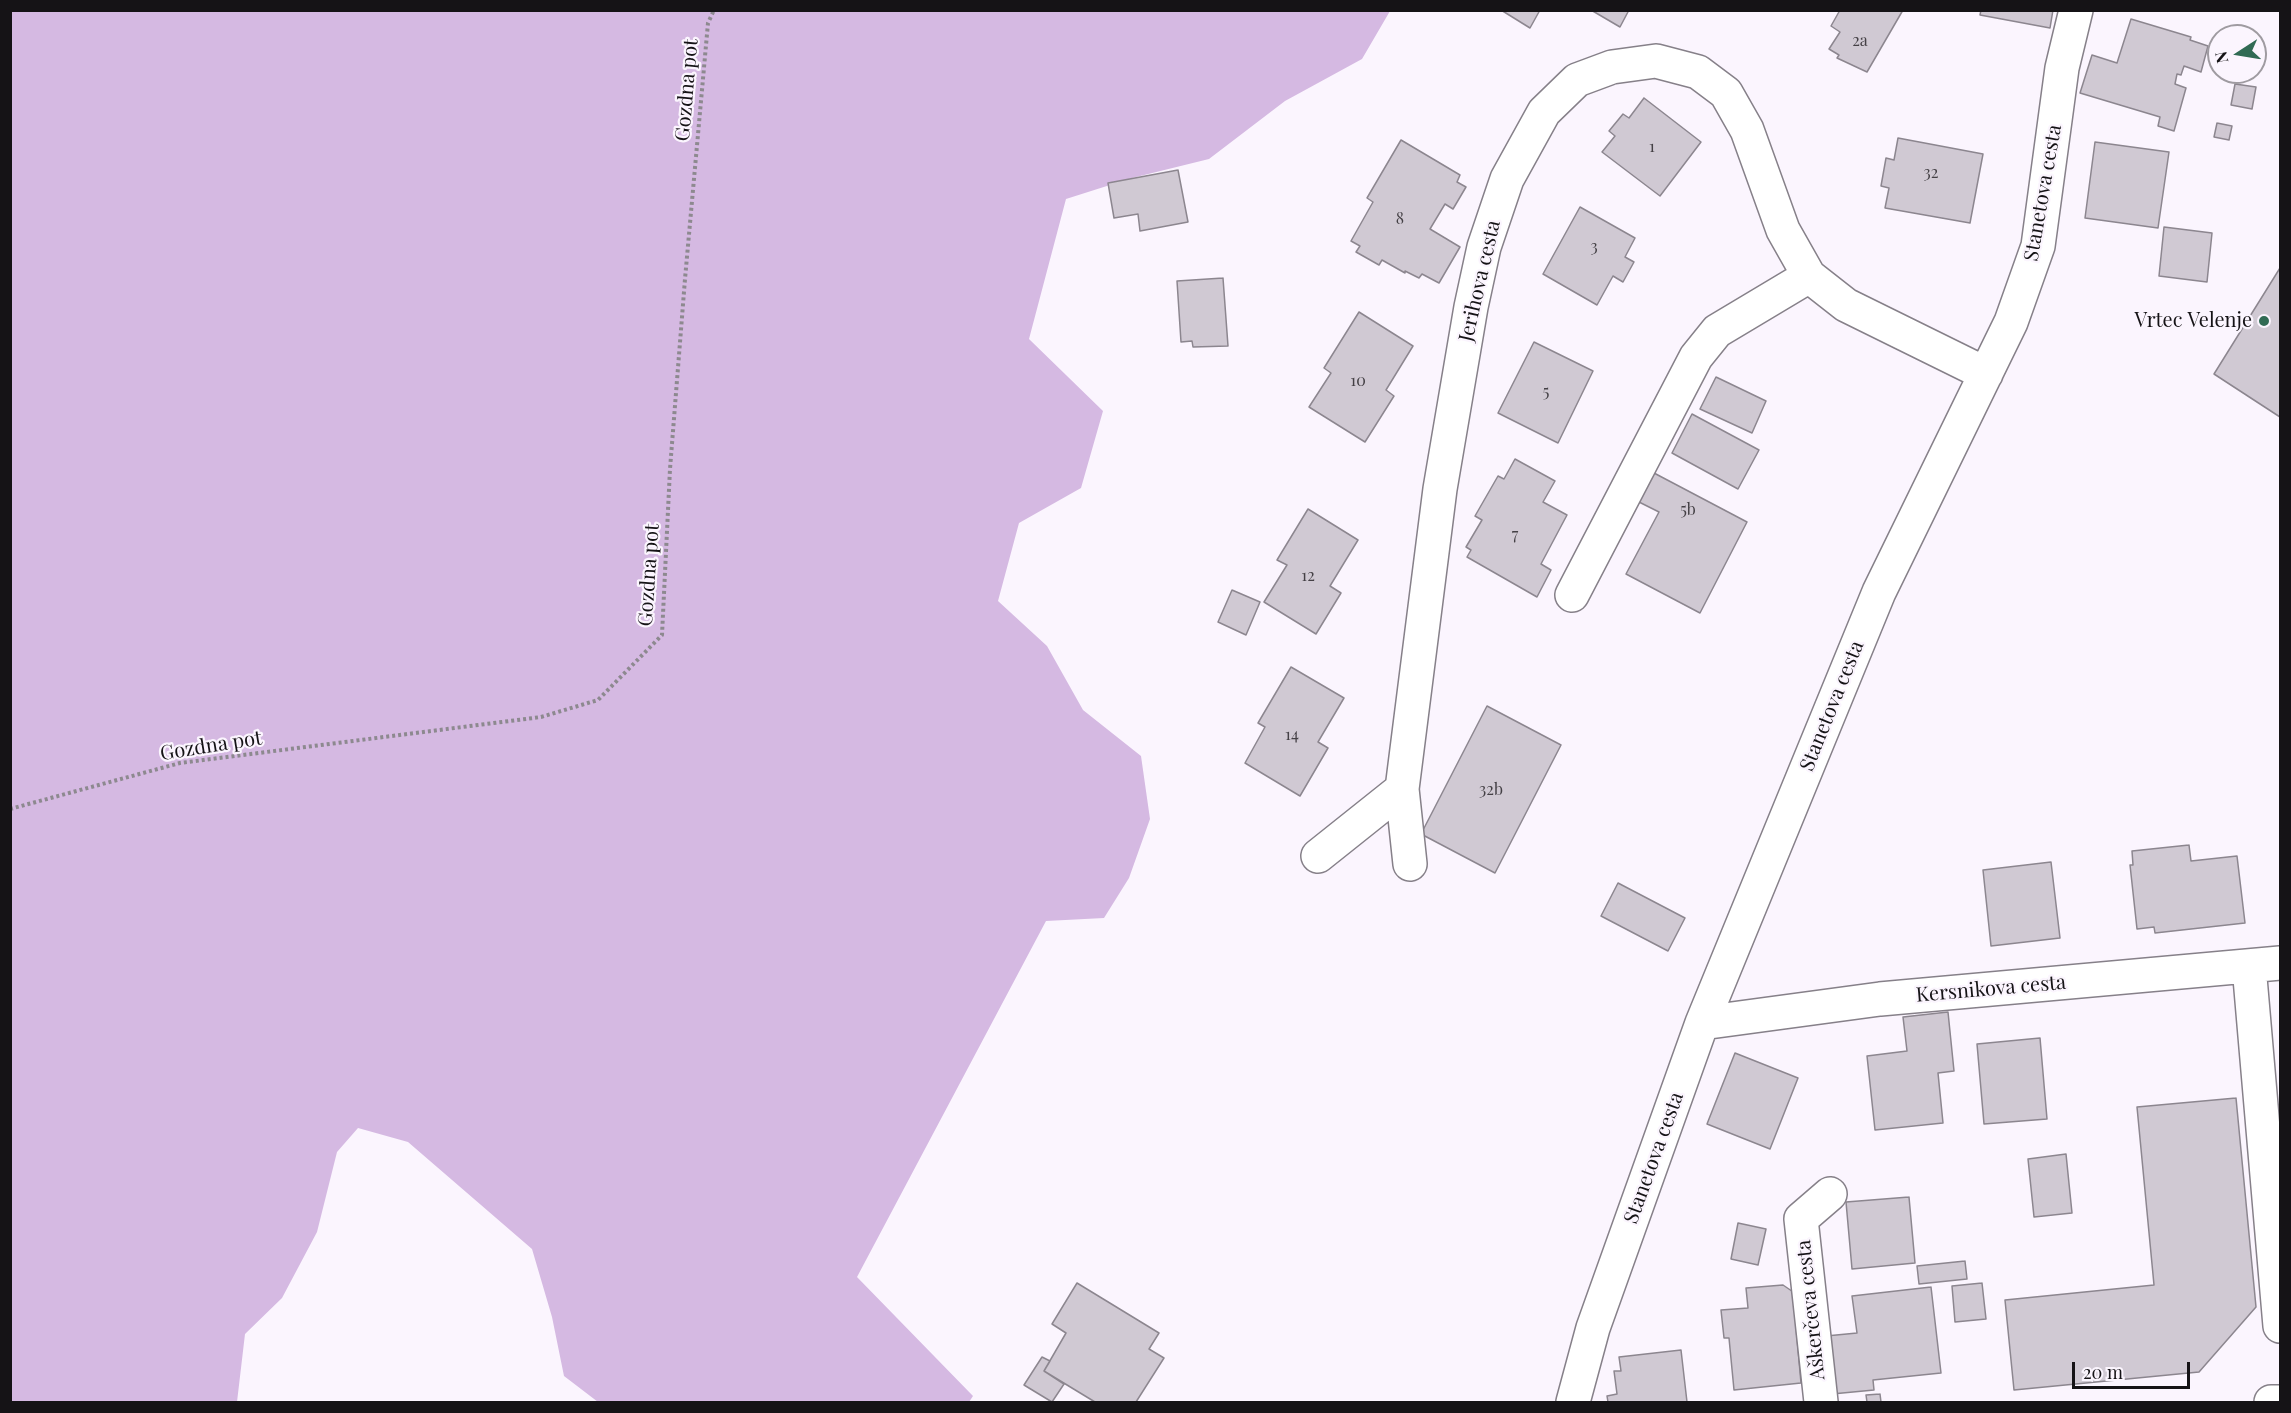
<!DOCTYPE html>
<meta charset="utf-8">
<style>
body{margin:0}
#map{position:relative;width:2291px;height:1413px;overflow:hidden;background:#fbf5fe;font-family:"Playfair Display",serif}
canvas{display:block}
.frame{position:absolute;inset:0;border:12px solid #151316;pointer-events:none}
.north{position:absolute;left:2207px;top:24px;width:60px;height:60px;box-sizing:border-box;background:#fbf5fe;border:2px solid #9f9ba1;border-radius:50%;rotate:258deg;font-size:16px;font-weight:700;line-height:24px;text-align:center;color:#151316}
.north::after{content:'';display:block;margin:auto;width:21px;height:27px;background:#316b54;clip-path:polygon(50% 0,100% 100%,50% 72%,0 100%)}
.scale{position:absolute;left:2072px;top:1362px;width:118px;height:27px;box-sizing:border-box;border:3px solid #151316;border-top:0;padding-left:8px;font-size:18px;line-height:21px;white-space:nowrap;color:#151316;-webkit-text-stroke:4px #fbf5fe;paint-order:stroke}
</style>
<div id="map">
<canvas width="2291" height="1413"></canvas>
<div class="frame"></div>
<div class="north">N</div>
<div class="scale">20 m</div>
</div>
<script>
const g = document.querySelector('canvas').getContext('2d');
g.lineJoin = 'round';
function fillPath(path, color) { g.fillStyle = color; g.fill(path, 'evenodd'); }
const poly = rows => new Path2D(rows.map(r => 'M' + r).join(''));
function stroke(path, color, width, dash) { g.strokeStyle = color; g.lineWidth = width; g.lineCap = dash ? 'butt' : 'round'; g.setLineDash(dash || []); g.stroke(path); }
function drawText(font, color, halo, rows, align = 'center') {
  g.font = font + ' "Playfair Display",serif'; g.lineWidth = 4.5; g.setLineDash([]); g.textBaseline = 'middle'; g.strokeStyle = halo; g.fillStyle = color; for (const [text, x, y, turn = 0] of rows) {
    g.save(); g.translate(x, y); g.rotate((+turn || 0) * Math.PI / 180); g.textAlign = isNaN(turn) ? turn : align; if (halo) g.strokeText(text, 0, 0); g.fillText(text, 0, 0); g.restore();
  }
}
const green = poly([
 [10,11,1390,11,1362,59,1285,101,1209,159,1132,178,1066,199,1029,339,1103,411,1081,488,1019,523,998,601,1047,646,1083,710,1141,756,1150,819,1129,878,1104,918,1046,921,857,1277,973,1396,969,1402,598,1402,564,1376,552,1317,532,1249,408,1142,358,1128,337,1152,317,1232,282,1298,245,1334,237,1402,11,1402]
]);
const building = poly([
 [1501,10,1540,10,1530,28,1501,10],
 [1591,10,1629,10,1620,27,1591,10],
 [1840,10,1903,10,1867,72,1837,58,1839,55,1829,49,1840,32,1831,26,1840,10],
 [1981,10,2053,10,2050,28,1980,15,1981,10],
 [2131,19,2191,37,2190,40,2208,46,2201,72,2184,66,2181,75,2177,74,2175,84,2186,88,2174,131,2158,126,2160,117,2080,93,2092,55,2117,63,2131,19],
 [2235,84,2256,87,2252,109,2231,105,2235,84],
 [1644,98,1701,142,1660,196,1602,152,1615,136,1609,131,1623,114,1629,118,1644,98],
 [2217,123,2232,126,2229,140,2214,137,2217,123],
 [1898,138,1983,154,1970,223,1885,208,1889,188,1881,186,1886,158,1894,160,1898,138],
 [1401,140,1460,175,1457,182,1466,187,1453,209,1445,204,1430,229,1460,247,1439,283,1422,274,1419,278,1405,271,1405,273,1382,260,1379,265,1356,252,1360,246,1351,241,1373,202,1367,198,1401,140],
 [2095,142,2169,152,2158,228,2085,218,2095,142],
 [1178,170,1188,222,1140,231,1138,214,1114,218,1108,183,1178,170],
 [1580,207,1635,238,1625,257,1634,262,1623,282,1613,276,1597,305,1543,274,1580,207],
 [2164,227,2212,233,2207,282,2159,276,2164,227],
 [2280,268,2280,417,2214,374,2280,268],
 [1223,278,1228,346,1193,347,1192,341,1181,342,1177,281,1223,278],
 [1359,312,1413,346,1386,390,1394,396,1365,442,1309,407,1331,373,1324,368,1359,312],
 [1534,342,1593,371,1558,443,1498,413,1534,342],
 [1716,377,1766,401,1752,433,1700,409,1716,377],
 [1692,414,1759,450,1738,489,1672,453,1692,414],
 [1515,459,1555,481,1543,502,1567,515,1541,564,1551,570,1537,597,1467,557,1471,550,1466,547,1482,520,1475,516,1498,476,1504,479,1515,459],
 [1654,473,1747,522,1700,613,1626,574,1659,512,1639,502,1654,473],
 [1308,509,1358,540,1330,586,1341,593,1316,634,1264,602,1287,565,1277,560,1308,509],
 [1232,590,1260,602,1246,635,1218,622,1232,590],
 [1291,667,1344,698,1318,742,1328,748,1300,796,1245,763,1265,727,1258,723,1291,667],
 [1487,706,1561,745,1495,873,1421,834,1487,706],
 [2189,845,2191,861,2237,856,2245,923,2155,933,2154,927,2137,929,2130,865,2133,865,2132,851,2189,845],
 [2051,862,2060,938,1991,946,1983,870,2051,862],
 [1618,883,1685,918,1668,951,1601,916,1618,883],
 [1948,1012,1954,1071,1938,1073,1943,1123,1875,1130,1867,1056,1907,1051,1903,1017,1948,1012],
 [2040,1038,2047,1119,1984,1124,1977,1044,2040,1038],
 [1735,1053,1798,1078,1770,1149,1707,1124,1735,1053],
 [2236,1098,2256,1307,2199,1372,2014,1390,2005,1300,2154,1285,2137,1107,2236,1098],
 [2066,1154,2072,1213,2034,1217,2028,1159,2066,1154],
 [1909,1197,1915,1263,1852,1269,1846,1202,1909,1197],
 [1738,1223,1766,1229,1758,1265,1731,1259,1738,1223],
 [1965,1261,1967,1279,1919,1284,1917,1266,1965,1261],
 [1077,1283,1159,1333,1149,1349,1164,1358,1136,1402,1095,1402,1044,1371,1066,1333,1052,1324,1077,1283],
 [1982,1283,1986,1319,1955,1322,1952,1286,1982,1283],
 [1783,1285,1802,1298,1804,1326,1796,1327,1801,1383,1734,1390,1729,1338,1724,1338,1721,1310,1748,1308,1746,1288,1783,1285],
 [1931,1287,1941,1373,1873,1380,1874,1390,1832,1394,1826,1336,1857,1333,1852,1296,1931,1287],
 [1681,1350,1687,1402,1694,1402,1608,1402,1607,1396,1617,1394,1614,1371,1621,1371,1619,1357,1681,1350],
 [1042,1357,1050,1361,1044,1371,1064,1384,1052,1402,1024,1385,1042,1357],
 [1880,1394,1881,1402,1867,1402,1866,1395,1880,1394]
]);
const path = poly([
 [10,809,180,763,541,717,598,700,662,635,670,469,685,279,708,23,714,10]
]);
const minor = poly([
 [1572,595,1696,357,1717,331,1809,276],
 [1318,856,1402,789],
 [1410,864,1402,789,1440,489,1471,307,1484,247,1507,179,1544,112,1577,80,1612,67,1656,61,1698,72,1726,93,1747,130,1783,230,1809,276,1846,305,1986,374],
 [2249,966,2280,1326],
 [1702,1023,1880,999,2280,963],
 [1573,1402,1593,1328,1702,1023,1879,592,2011,322,2038,246,2062,68,2076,10],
 [1821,1402,1801,1219,1830,1194],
 [2271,1402,2280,1402]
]);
const markers = [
 [2264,321,6,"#316b54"]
];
const numberNames = [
 ["2a",1860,41],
 ["1",1652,147],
 ["32",1931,173],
 ["8",1400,219],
 ["3",1594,247],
 ["10",1358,381],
 ["5",1546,392],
 ["5b",1688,510],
 ["7",1515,535],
 ["12",1308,576],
 ["14",1292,735],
 ["32b",1491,790]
];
const streetNames = [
 ["Gozdna pot",687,90,-85],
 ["Stanetova cesta",2043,193,-80],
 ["Jerihova cesta",1480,281,-77],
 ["Gozdna pot",649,575,-86],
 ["Stanetova cesta",1832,706,-68],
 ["Gozdna pot",211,746,-9],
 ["Kersnikova cesta",1991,989,-5],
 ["Stanetova cesta",1654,1158,-70],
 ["Aškerčeva cesta",1811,1310,-96]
];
const poiNames = [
 ["Vrtec Velenje",2252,321]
];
fillPath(green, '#d5b9e2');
fillPath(building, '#d0c9d3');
stroke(building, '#8c868f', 1.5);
stroke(minor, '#868089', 36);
stroke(path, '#8d898f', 4, [3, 3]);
stroke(minor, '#fff', 33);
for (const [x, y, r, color] of markers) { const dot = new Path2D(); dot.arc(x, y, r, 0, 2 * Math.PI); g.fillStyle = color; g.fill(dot); stroke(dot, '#fbf5fe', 2); }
drawText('16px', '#444045', null, numberNames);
drawText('20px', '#151316', '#fbf5fe', streetNames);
drawText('20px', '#151316', '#fbf5fe', poiNames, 'right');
</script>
